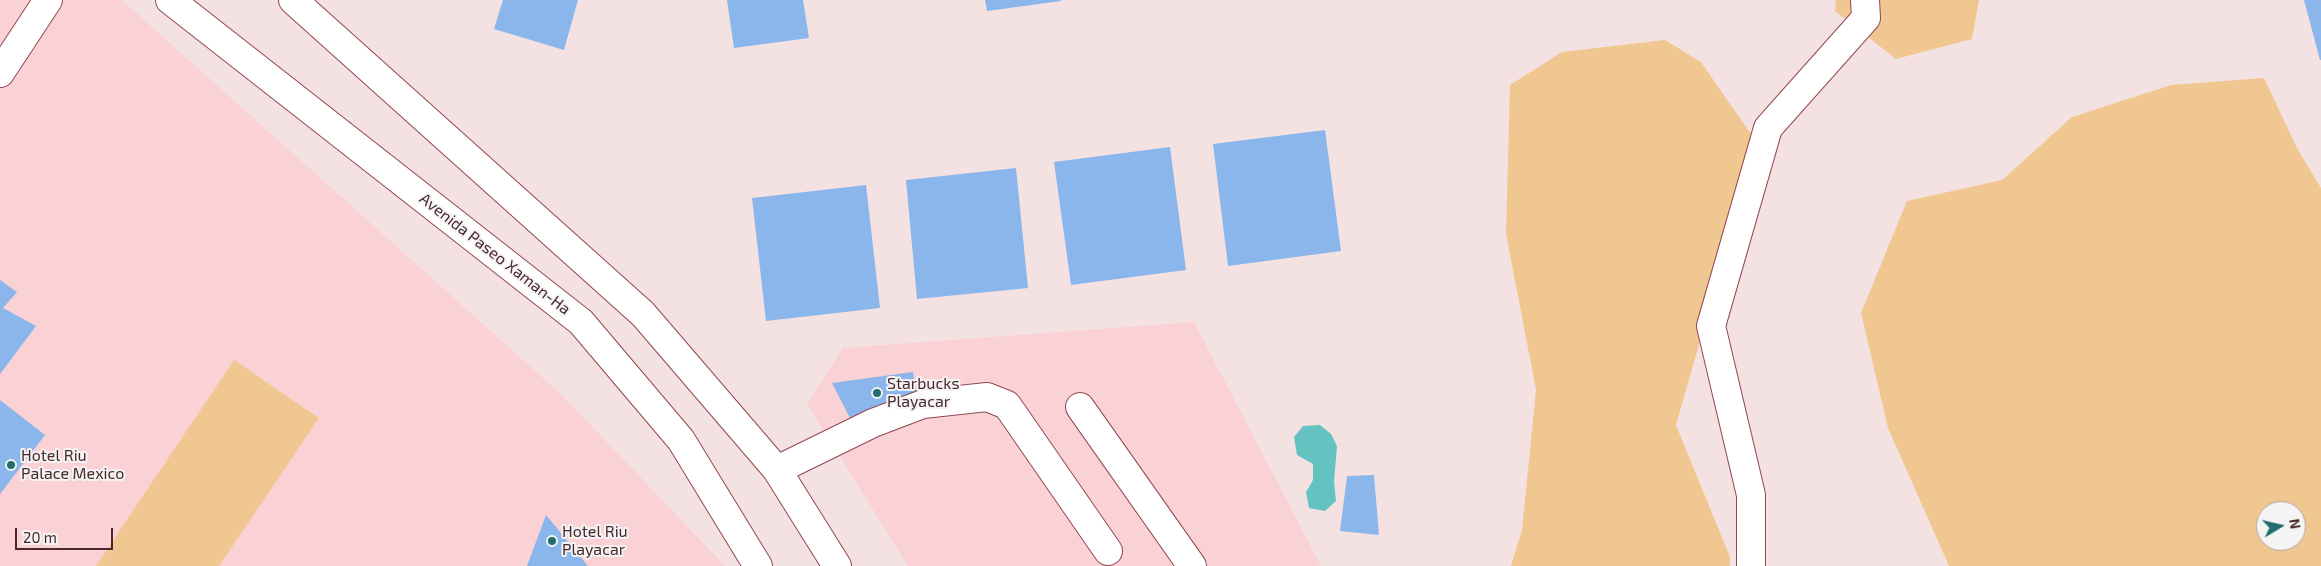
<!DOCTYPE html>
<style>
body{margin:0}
#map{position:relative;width:2321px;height:566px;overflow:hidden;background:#f4e2e3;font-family:"Exo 2",sans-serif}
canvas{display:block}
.north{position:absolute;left:2256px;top:501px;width:50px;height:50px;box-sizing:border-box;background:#f4f4f4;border:1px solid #b0a2a4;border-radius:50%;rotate:81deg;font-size:14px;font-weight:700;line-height:20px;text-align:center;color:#4a282c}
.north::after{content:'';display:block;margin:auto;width:18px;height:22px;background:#226d6c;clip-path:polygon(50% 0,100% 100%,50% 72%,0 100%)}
.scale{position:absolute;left:15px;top:528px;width:98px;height:22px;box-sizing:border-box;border:2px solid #4a282c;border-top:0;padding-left:6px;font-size:15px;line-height:18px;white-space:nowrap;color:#4a282c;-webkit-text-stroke:4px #f4f4f4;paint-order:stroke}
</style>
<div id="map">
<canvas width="2321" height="566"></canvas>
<div class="north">N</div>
<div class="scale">20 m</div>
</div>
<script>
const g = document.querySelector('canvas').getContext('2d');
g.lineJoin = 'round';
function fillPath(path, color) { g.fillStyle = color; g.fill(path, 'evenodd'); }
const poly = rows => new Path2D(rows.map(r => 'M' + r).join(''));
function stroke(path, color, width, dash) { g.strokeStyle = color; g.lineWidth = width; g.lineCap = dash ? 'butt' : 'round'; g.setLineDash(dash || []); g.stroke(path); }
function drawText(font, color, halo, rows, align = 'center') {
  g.font = font + ' "Exo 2",sans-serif'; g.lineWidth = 4; g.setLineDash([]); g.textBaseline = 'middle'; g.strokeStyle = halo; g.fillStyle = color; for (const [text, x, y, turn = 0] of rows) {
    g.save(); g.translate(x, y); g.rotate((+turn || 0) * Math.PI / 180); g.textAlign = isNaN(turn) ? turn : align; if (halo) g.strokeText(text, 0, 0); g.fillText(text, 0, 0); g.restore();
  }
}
const built = poly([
 [0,0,122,0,562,395,725,566,0,566],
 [1194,322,1321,566,908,566,807,404,843,348]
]);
const green = poly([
 [1836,0,1979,0,1972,39,1896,59,1835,11],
 [1665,40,1701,62,1751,134,1729,240,1676,425,1730,557,1730,566,1511,566,1522,530,1536,390,1506,234,1510,85,1562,52],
 [2264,78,2297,148,2321,188,2321,566,1949,566,1888,428,1861,313,1907,201,2002,180,2072,117,2171,85],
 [2266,511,2296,511,2296,541,2266,541],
 [234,360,319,418,219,566,96,566]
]);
const water = poly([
 [1320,425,1331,434,1337,446,1334,482,1336,501,1325,511,1309,508,1306,492,1313,480,1313,464,1297,455,1294,437,1303,426]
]);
const building = poly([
 [503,0,578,0,564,50,494,29],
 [727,0,803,0,809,38,734,48],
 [985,0,1061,0,1061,1,987,11],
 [2304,0,2321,0,2321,60,2320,60],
 [1325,130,1341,251,1228,266,1213,144],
 [1170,147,1186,270,1071,285,1054,162],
 [1016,168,1028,288,917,299,906,180],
 [866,185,880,308,766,321,752,198],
 [0,280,17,292,3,308,36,326,0,374],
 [913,372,918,403,853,424,832,383],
 [0,400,45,435,0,494],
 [1374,475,1379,535,1340,531,1347,476],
 [546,515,588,566,527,566]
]);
const minor = poly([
 [0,73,48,0],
 [1080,407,1192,566],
 [777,470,873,423,923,404,987,397,1007,405,1108,551],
 [1751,566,1751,495,1711,326,1768,128,1866,18,1865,0]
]);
const major = poly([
 [170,0,581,322,681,440,758,566],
 [293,0,643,314,777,470,837,566]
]);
const markers = [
 [877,393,5,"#226d6c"],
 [11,465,5,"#226d6c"],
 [552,541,5,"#226d6c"]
];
const streetNames = [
 ["Avenida Paseo Xaman-Ha",495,254,38]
];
const poiNames = [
 ["Starbucks",887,384],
 ["Playacar",887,402],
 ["Hotel Riu",21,456],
 ["Palace Mexico",21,474],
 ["Hotel Riu",562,532],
 ["Playacar",562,550]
];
fillPath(built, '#fad2d5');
fillPath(green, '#f1c791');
fillPath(water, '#64c3c1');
fillPath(building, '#8ab6eb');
stroke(minor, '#924751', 30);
stroke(major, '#924751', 30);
stroke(minor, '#fff', 28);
stroke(major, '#fff', 28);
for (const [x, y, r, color] of markers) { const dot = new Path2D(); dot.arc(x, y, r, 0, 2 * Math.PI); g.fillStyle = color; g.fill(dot); stroke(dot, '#f4f4f4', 2); }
drawText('16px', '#4a282c', '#f4f4f4', streetNames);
drawText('16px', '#4a282c', '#f4f4f4', poiNames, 'left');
</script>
